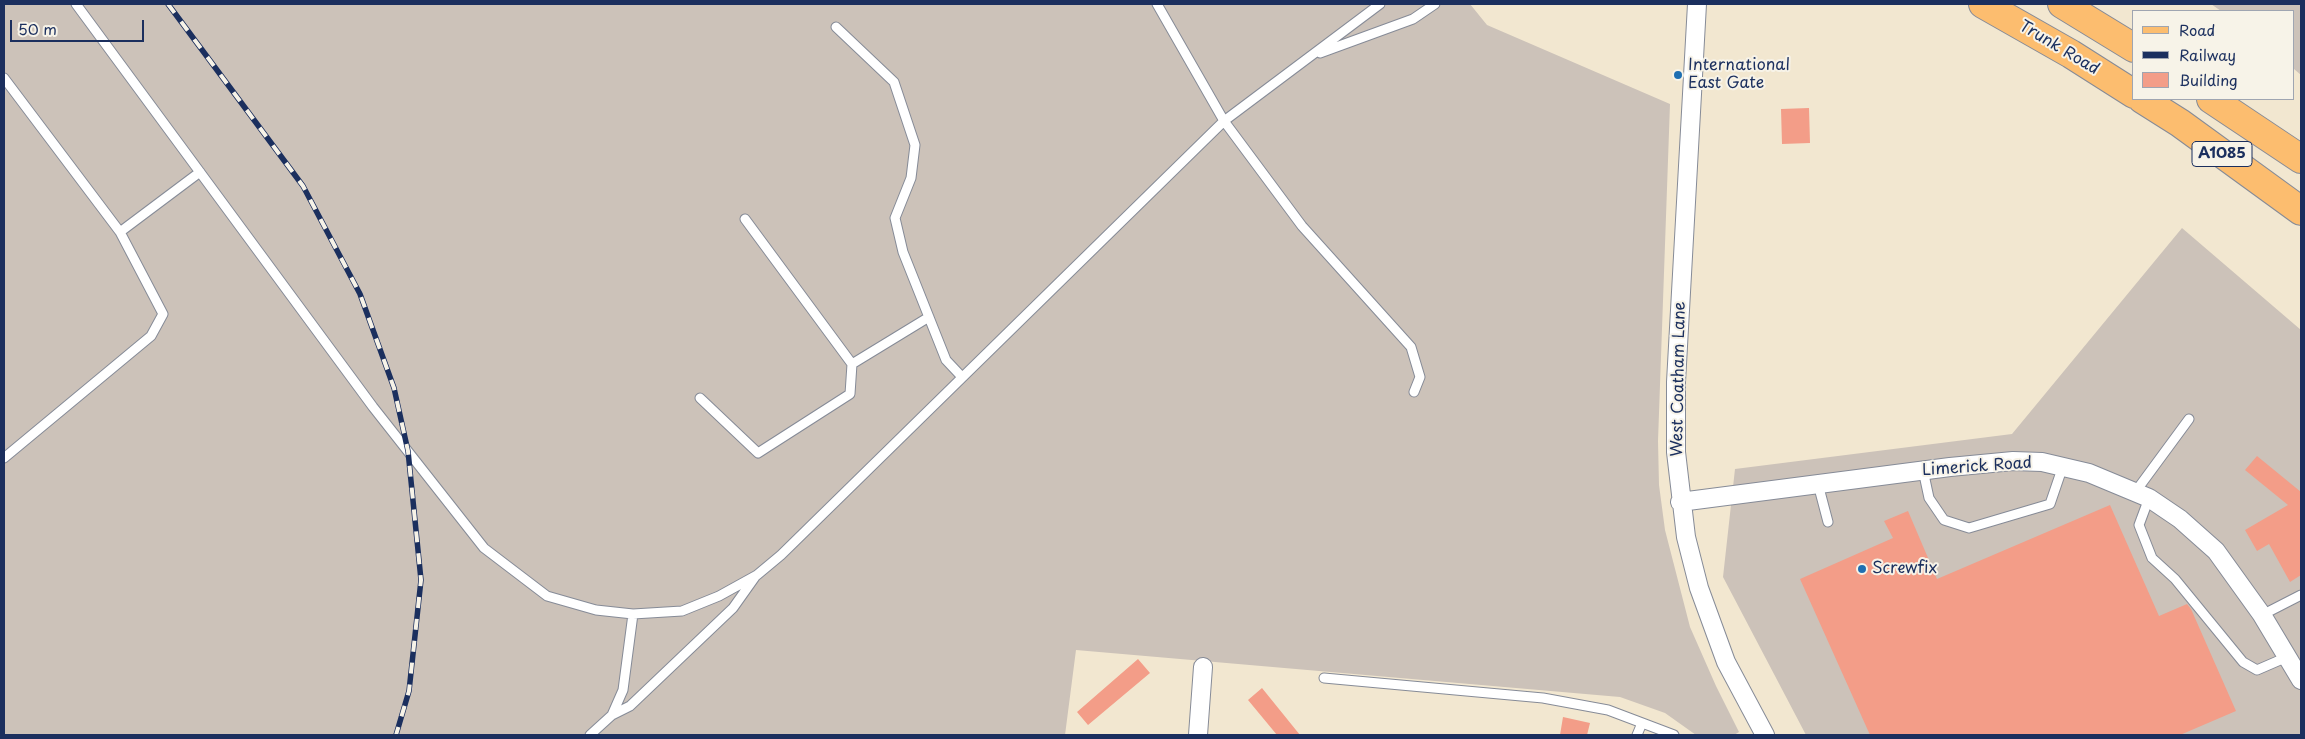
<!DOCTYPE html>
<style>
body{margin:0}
#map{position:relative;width:2305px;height:739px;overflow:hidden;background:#f2e7d0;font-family:"Playpen Sans",sans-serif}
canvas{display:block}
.frame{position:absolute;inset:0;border:5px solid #1b2f5e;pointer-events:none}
.legend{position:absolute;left:2132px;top:10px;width:162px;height:90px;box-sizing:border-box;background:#f7f3e8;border:1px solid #9fa5b1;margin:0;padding:6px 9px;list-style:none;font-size:15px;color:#1b2f5e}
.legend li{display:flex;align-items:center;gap:10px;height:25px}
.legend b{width:25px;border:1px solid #9fa5b1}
.scale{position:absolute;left:10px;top:20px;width:134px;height:22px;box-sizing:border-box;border:2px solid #1b2f5e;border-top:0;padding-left:6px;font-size:15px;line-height:18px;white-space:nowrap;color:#1b2f5e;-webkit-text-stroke:4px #f7f3e8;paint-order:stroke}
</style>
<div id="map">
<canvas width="2305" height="739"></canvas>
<div class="frame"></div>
<ul class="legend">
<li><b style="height:6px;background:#fcbd6f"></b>Road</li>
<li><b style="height:6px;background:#1b2f5e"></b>Railway</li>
<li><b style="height:14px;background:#f39d88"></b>Building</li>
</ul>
<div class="scale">50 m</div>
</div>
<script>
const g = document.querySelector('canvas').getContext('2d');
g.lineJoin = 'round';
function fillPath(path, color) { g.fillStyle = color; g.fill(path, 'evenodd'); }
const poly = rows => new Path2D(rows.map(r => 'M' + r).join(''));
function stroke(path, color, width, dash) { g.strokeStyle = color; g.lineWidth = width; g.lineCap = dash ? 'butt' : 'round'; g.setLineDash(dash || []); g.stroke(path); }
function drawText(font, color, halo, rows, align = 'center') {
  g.font = font + ' "Playpen Sans",sans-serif'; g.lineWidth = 4; g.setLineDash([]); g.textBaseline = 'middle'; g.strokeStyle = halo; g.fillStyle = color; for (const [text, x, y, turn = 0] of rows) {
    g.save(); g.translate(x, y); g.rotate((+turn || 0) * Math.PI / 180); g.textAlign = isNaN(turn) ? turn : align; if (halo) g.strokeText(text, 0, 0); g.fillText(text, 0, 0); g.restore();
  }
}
const industrial = poly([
 [4,4,1470,4,1487,25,1670,104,1658,441,1659,485,1665,530,1690,627,1716,686,1739,732,1734,735,1696,735,1665,713,1620,697,1076,650,1065,735,4,735],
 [2211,4,2301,4,2301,75,2294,69,2294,11,2221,11],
 [2182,228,2301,330,2301,735,1806,735,1723,577,1735,469,2012,434]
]);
const building = poly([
 [1809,108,1810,143,1782,144,1781,109],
 [2257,456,2301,492,2301,575,2290,582,2269,544,2257,551,2245,530,2288,505,2245,470],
 [2110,505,2159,616,2187,604,2191,609,2236,711,2180,735,1870,735,1800,579,1893,538,1884,521,1908,511,1937,579],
 [1138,659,1150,673,1088,725,1077,712],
 [1262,688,1300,735,1277,735,1248,700],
 [1563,717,1590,723,1587,735,1560,735]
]);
const service = poly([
 [76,4,373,407,484,548,547,596,596,610,633,614,682,611,719,596,757,575,781,555,1224,121,1380,4],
 [1157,4,1224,121,1302,226,1411,347,1420,377,1414,392],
 [836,27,894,82,915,145,911,178,895,218,903,252,946,360,962,377],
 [1320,53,1413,19,1435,4],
 [4,78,120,232,163,314,151,336,4,458],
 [745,219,852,364,929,317],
 [120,232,200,172],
 [700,398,758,453,850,394,852,364],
 [1923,470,1929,498,1944,520,1969,528,2050,504,2063,466],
 [1818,484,1828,522],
 [2136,491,2189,419],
 [2149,498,2139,525,2152,558,2175,579,2243,662,2257,670,2287,657],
 [2262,615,2301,595],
 [1324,678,1543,698,1608,710,1674,735],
 [612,715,623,690,633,614],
 [590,735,612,715,630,706,733,608,755,577],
 [1637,735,1642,723]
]);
const minor = poly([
 [1697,4,1676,382,1676,452,1686,537,1699,588,1726,662,1765,735],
 [1680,502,1950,467,2013,461,2042,462,2089,473,2149,498,2180,519,2216,551,2262,615,2301,680],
 [1198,735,1203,667]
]);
const primary = poly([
 [1983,4,2071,54,2134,94],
 [2062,4,2134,48],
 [2142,99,2180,123,2301,211],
 [2211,99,2301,159]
]);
const rail = poly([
 [168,4,303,186,360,294,394,388,408,451,421,580,409,691,396,735]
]);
const markers = [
 [1678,75,5,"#1f6fb2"],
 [1862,569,5,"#1f6fb2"]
];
const shields = [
 [2222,154,60]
];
const shieldNames = [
 ["A1085",2222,154]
];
const streetNames = [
 ["Trunk Road",2059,48,31],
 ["West Coatham Lane",1679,379,-89],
 ["Limerick Road",1977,467,-4]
];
const poiNames = [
 ["International",1688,66],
 ["East Gate",1688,84],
 ["Screwfix",1872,569]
];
fillPath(industrial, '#ccc2b9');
fillPath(building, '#f39d88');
stroke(service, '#868b97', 11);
stroke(minor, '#868b97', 20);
stroke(primary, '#868b97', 30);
stroke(service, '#fff', 9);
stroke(minor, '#fff', 18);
stroke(primary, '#fcbd6f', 28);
stroke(rail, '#1b2f5e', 5.5);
stroke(rail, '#f7f3e8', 4, [11]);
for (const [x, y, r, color] of markers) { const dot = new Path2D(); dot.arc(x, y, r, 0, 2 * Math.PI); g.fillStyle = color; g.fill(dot); stroke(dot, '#f7f3e8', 2); }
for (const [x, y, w] of shields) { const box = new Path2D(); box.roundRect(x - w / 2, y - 12.5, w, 25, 4); g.fillStyle = '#f7f3e8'; g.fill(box); stroke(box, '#1b2f5e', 1); }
drawText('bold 15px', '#1b2f5e', null, shieldNames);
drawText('16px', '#1b2f5e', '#f7f3e8', streetNames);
drawText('16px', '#1b2f5e', '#f7f3e8', poiNames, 'left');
</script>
